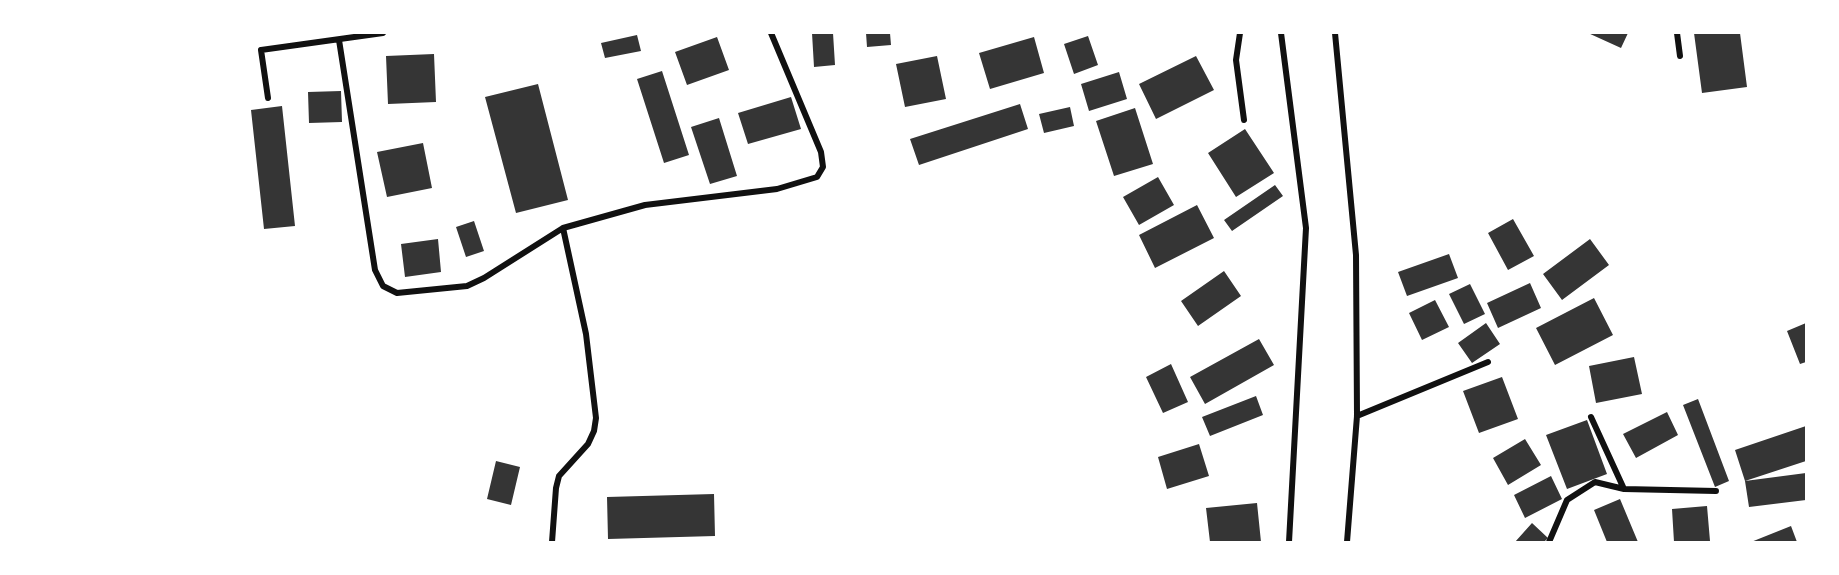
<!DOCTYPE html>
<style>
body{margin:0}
#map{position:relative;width:1839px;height:575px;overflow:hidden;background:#fff;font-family:"Fira Sans",sans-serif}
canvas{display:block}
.frame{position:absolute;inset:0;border:34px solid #fff;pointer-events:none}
</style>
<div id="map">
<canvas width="1839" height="575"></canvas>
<div class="frame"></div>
</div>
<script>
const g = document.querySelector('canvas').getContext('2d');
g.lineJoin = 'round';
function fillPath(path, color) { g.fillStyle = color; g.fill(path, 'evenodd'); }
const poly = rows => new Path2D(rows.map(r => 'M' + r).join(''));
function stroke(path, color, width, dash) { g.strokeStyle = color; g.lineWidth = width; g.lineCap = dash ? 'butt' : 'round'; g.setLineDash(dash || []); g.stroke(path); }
const building = poly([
 [812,33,833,33,835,65,814,67],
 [866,33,890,33,891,45,867,47],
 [1588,33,1628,33,1621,48],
 [1694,33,1740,33,1747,87,1702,93],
 [637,35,641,51,605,58,601,43],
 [1088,36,1098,65,1074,74,1064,44],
 [717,37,729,70,687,85,675,52],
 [1034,37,1044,73,990,89,979,53],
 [434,54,436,102,388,104,386,56],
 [937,56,946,99,905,107,896,64],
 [1196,56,1214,90,1156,119,1139,84],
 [662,71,689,155,664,163,637,79],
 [1119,72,1127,99,1089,111,1081,84],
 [538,84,568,200,516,213,485,97],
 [341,91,342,122,309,123,308,92],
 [791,97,801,129,748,144,738,113],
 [1020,104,1028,129,919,165,910,139],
 [282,106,295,226,264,229,251,110],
 [1070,107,1074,126,1044,133,1039,114],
 [1135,108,1153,164,1114,176,1096,121],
 [719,118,737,176,710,184,691,127],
 [1245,129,1274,173,1236,197,1208,153],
 [423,143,432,188,387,197,377,152],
 [1158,177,1174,205,1139,225,1123,197],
 [1275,185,1283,196,1232,231,1224,220],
 [1197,205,1214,238,1155,268,1139,235],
 [1513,219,1534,256,1508,270,1488,233],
 [474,221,484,251,466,257,456,227],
 [438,239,441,272,405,277,401,244],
 [1590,239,1609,265,1562,300,1543,274],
 [1449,254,1458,278,1407,296,1398,272],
 [1224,271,1241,296,1198,326,1181,301],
 [1530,283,1541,308,1498,328,1487,303],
 [1470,284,1485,314,1464,324,1449,294],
 [1594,298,1613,335,1555,365,1536,328],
 [1435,300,1449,327,1422,340,1409,313],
 [1486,323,1500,344,1472,363,1458,343],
 [1806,323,1806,362,1800,364,1787,331],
 [1259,339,1274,365,1205,404,1190,377],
 [1634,357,1642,394,1596,403,1589,366],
 [1171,364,1188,402,1163,413,1146,377],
 [1502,377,1518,419,1479,433,1463,391],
 [1256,396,1263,415,1210,436,1202,417],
 [1698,399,1729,481,1715,487,1683,405],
 [1667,412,1678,435,1636,458,1623,434],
 [1587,420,1607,474,1567,489,1546,435],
 [1806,426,1806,461,1745,481,1735,450],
 [1525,439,1541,465,1508,485,1493,458],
 [1199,444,1209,476,1167,489,1158,457],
 [496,461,520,467,511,505,487,499],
 [1806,473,1806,500,1749,507,1745,481],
 [1551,476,1562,499,1525,518,1514,495],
 [714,494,715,536,608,539,607,497],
 [1620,499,1638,542,1607,542,1594,510],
 [1257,503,1261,542,1210,542,1206,508],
 [1707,506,1710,541,1674,542,1672,509],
 [1532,523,1548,538,1544,542,1515,542],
 [1791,526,1797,542,1751,542]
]);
const minor = poly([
 [1240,33,1236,60,1244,120],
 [1281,33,1306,228,1289,542],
 [1335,33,1356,255,1357,416,1347,542],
 [1677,33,1680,56],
 [339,40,375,270,383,286,397,293,467,286,484,278,563,228,645,205,777,189,817,177,823,167,821,152,771,33],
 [268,98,261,50,383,33],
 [1357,416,1488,362],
 [1591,417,1624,489],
 [552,542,556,488,559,476,588,444,594,431,596,418,586,334,563,228],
 [1549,542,1567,500,1595,482,1624,489,1716,491]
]);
fillPath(building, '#353535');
stroke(minor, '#111', 6);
</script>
